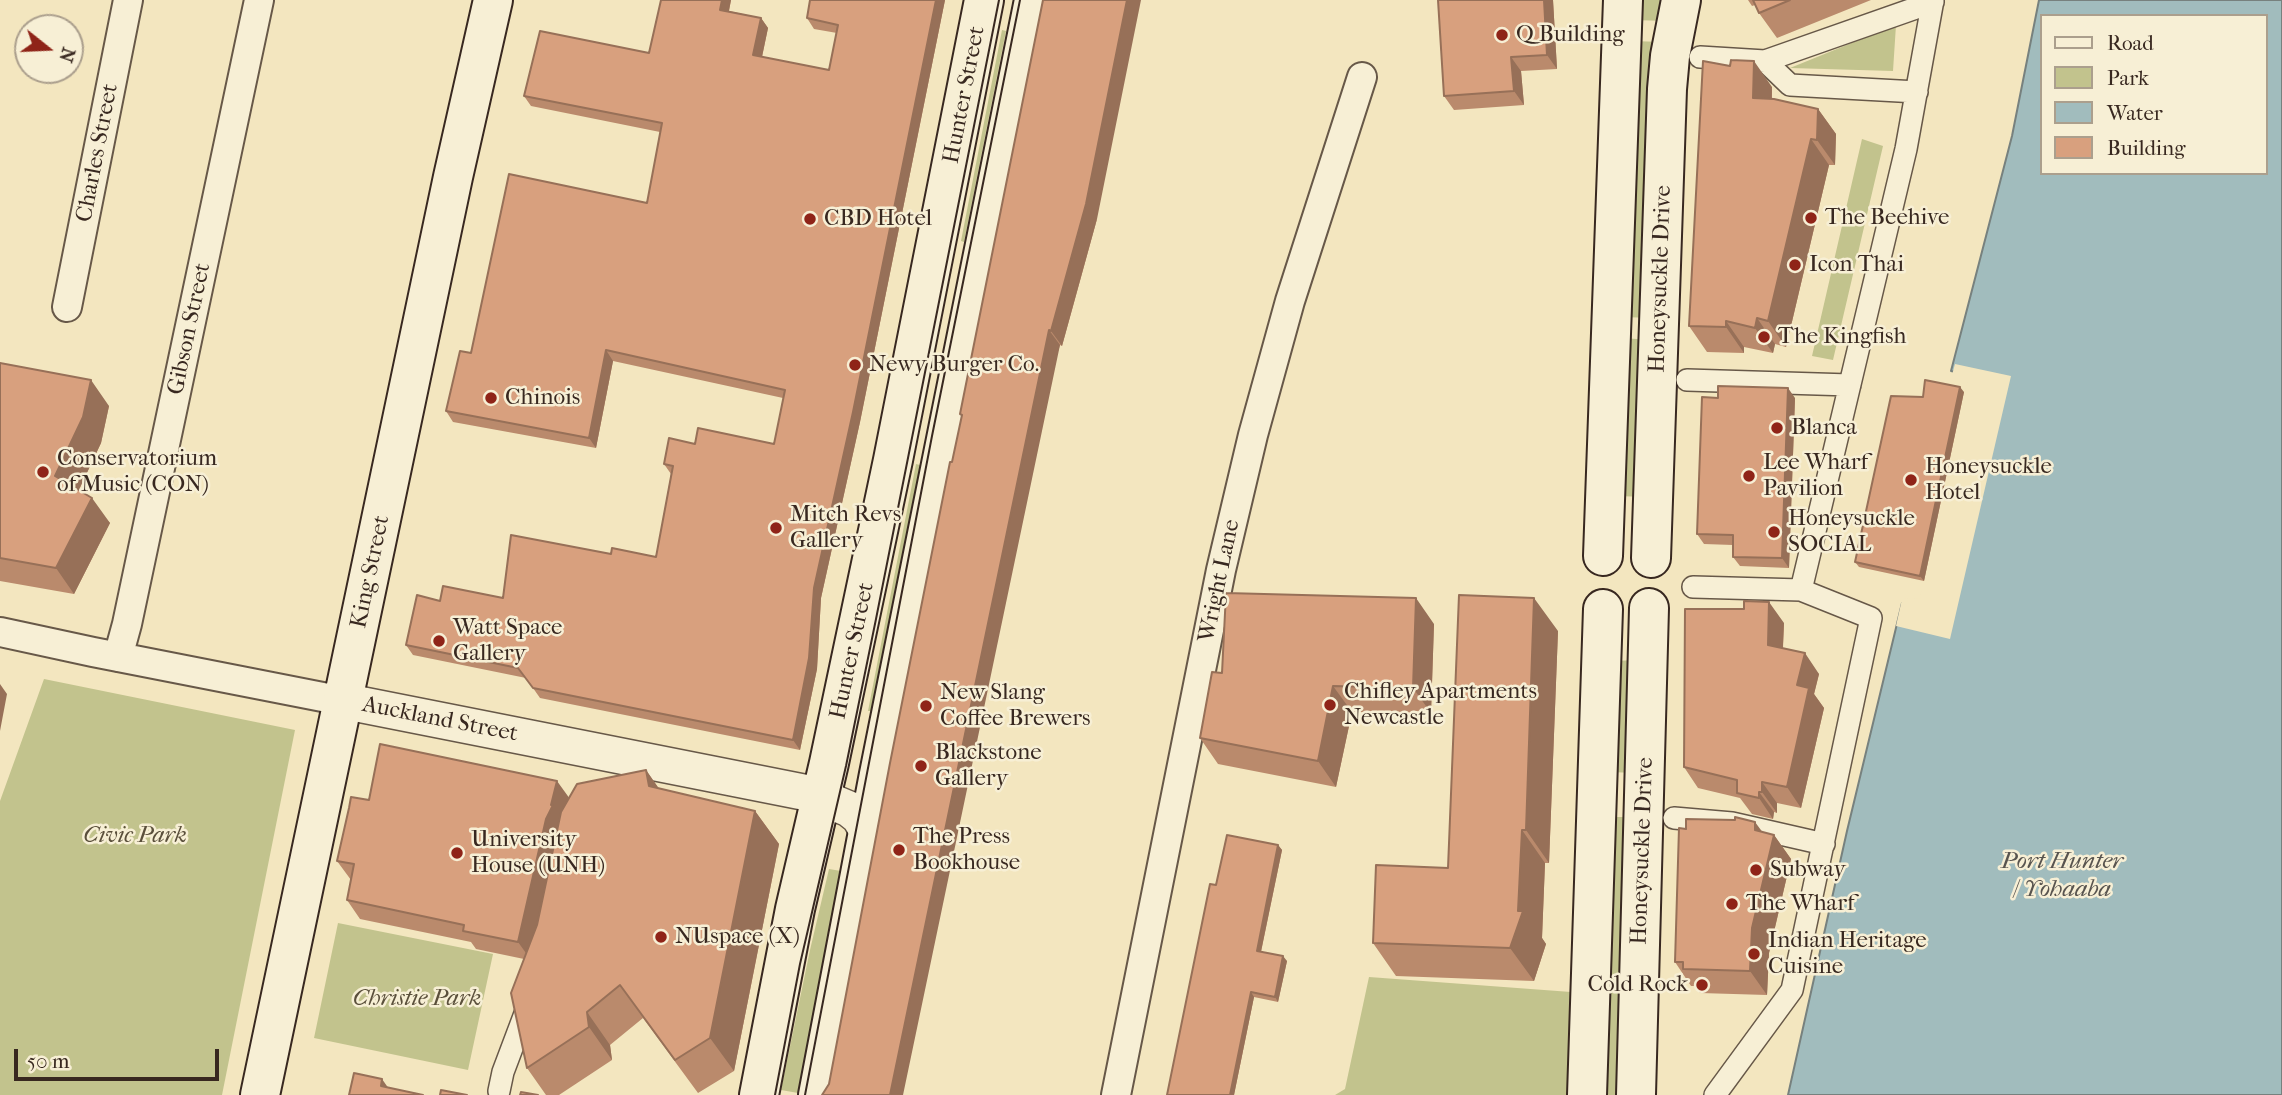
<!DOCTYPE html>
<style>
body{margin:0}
#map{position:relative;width:2282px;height:1095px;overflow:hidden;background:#f3e6bf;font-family:"IM FELL French Canon",serif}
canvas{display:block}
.legend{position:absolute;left:2040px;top:14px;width:228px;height:161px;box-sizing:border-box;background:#f7efd5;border:2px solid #ab9f8d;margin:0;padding:9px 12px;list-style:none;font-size:21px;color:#382820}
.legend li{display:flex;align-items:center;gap:14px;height:35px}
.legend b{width:35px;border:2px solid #ab9f8d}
.north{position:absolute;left:14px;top:14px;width:70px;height:70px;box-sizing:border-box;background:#f7efd5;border:2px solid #ab9f8d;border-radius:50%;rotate:108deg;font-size:19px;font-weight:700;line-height:28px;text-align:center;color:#382820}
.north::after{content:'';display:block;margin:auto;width:24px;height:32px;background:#8f2418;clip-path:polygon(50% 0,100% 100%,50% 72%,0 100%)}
.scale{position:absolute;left:14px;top:1049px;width:205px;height:32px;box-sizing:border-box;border:4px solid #382820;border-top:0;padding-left:9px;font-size:21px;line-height:24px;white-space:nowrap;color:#382820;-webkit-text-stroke:5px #f7efd5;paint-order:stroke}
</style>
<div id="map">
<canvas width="2282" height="1095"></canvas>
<ul class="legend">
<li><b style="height:9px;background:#f7efd5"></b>Road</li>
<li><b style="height:19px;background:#c2c38d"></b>Park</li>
<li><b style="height:19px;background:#a1bcbd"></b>Water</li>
<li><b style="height:19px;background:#d8a07e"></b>Building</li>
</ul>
<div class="north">N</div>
<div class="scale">50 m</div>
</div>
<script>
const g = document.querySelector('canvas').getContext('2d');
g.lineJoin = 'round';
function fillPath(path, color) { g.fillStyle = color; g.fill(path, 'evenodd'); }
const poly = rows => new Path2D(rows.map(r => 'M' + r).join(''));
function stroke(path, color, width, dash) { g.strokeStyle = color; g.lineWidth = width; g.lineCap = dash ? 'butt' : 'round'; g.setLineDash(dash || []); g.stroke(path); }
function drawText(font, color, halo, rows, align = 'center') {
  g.font = font + ' "IM FELL French Canon",serif'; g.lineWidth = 5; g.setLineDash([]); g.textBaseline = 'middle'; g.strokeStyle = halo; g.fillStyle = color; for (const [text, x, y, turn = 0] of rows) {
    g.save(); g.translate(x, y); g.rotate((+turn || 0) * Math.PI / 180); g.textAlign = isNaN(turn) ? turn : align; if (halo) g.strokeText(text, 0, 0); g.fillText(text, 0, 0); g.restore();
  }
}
const green = poly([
 [1634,0,1671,0,1667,21,1633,20],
 [1896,25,1893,71,1790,68],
 [1002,30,1006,31,964,242,961,241],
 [1632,41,1663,42,1653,318,1622,317],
 [1862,139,1883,146,1833,360,1812,356],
 [1621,338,1652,340,1647,497,1616,496],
 [916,464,920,465,872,711,868,711],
 [1642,660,1638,773,1608,772,1611,661],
 [44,679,295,730,222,1095,0,1095,0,801],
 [1607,817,1637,817,1629,1095,1597,1095],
 [829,869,841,871,798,1093,781,1090,810,950],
 [338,923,493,954,468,1070,314,1038],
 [1369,977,1571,992,1573,1074,1566,1095,1335,1095,1345,1089]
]);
const water = poly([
 [2039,0,2282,0,2282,1095,1788,1095,1847,831,1902,603,1923,602,1971,376,1951,371,2012,136,2039,0],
 [2042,16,2266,16,2266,173,2042,173,2042,16]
]);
const pier = poly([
 [1955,364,2011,376,1950,639,1896,626,1902,599,1920,598,1968,379,1952,375]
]);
const pedestrian = poly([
 [1700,57,1765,61,1933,2],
 [1765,61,1790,85,1917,92],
 [1687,380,1850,385],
 [1693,587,1801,590],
 [1674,818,1732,823,1824,844],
 [499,1091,503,1072,529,1003],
 [1715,1095,1792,990,1871,618,1801,590,1906,149,1933,0]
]);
const minor = poly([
 [67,307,128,0],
 [0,632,93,652,343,701],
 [118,657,127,624,259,0],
 [1116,1095,1221,570,1253,435,1290,301,1362,77]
]);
const tertiary = poly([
 [343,701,813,794,849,809,859,817,868,832]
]);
const secondary = poly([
 [1603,556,1623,0],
 [1651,558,1667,89,1670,56,1681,0],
 [260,1095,453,177,493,0],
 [759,1095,795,909,829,763,893,460,984,0],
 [818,1095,879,774,1034,0],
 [1587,1095,1603,609],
 [1636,1095,1649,608]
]);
const tram = poly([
 [775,1095,800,964,846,766,876,619,999,0],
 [805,1095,932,436,1020,0]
]);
const wall = poly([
 [661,0,731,0,729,11,761,18,768,28,762,57,829,70,837,33,814,29,807,18,945,0,860,422,821,598,817,669,800,750,540,698,526,678,413,655,406,645,440,601,503,598,611,554,656,557,671,474,664,464,695,444,774,444,783,398,613,361,596,448,453,422,446,411,471,353,647,203,660,132,531,106,524,96,649,53],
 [1438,0,1553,0,1557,69,1521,71,1524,105,1454,110,1444,96],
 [1748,0,1871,0,1777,38,1759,13,1755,5,1752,6],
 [1772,87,1772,99,1818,109,1836,134,1835,165,1829,165,1786,347,1775,344,1773,353,1744,347,1744,353,1707,352,1689,326],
 [1097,219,1062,346,1060,345,829,1084,962,417,960,414],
 [0,363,109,406,101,443,79,490,110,523,74,594,0,581],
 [1964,392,1924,581,1859,567,1855,562,1923,397],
 [1795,398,1789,568,1740,566,1733,557,1733,545,1704,544,1697,534],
 [1784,623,1783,648,1819,674,1814,694,1824,708,1801,808,1777,803,1777,813,1774,812,1773,819,1752,814,1740,798,1698,788,1684,767],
 [1434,624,1431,713,1352,712,1336,787,1218,764,1200,738,1222,673],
 [1558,631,1549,863,1545,863,1542,938,1546,944,1534,981,1396,976,1373,943,1448,868],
 [646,770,659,789,755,811,779,844,734,1071,698,1093,643,1018,610,1045,612,1060,559,1095,546,1095,527,1068,524,959,476,949,471,942,360,919,347,900,351,880,337,861,369,800,569,798],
 [1763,832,1774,835,1791,859,1769,953,1767,995,1700,993,1695,986,1691,986,1675,962],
 [1278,845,1282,850,1261,952,1287,961,1278,1002,1254,997,1234,1095,1216,885]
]);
const shadedWall = poly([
 [722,0,731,0,727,20,720,10],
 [936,0,945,0,860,422,821,598,817,669,800,750,793,740,814,588],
 [1127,0,1141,0,1097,219,1062,346,1051,331],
 [1544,0,1553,0,1557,69,1547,55],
 [761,18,768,28,760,66,753,55],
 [1511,57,1521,71,1524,105,1514,91],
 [1754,61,1772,87,1771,123,1753,98],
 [1818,109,1836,134,1835,165,1817,140],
 [1811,139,1829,165,1786,347,1768,321],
 [1757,318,1775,344,1773,353,1755,328],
 [1726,321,1744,347,1744,353,1726,327],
 [1049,330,1060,345,903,1095,890,1095],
 [606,350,613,361,596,448,589,438],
 [91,380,109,406,101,443,73,502,55,476],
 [1960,387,1964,392,1924,581,1920,576],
 [1788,388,1795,398,1789,568,1782,558],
 [92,498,110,523,74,594,56,568],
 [1416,598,1434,624,1431,713,1413,688],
 [1534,598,1558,631,1549,863,1526,830],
 [1769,602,1784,623,1782,665,1768,645],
 [1805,653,1819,674,1814,694,1824,708,1801,808,1787,787,1797,685],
 [0,684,7,694,0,731],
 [1333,686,1352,712,1336,787,1318,761],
 [646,770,669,803,649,786],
 [557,781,570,799,531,960,518,942,546,819,551,805],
 [1762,782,1777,803,1777,813,1762,792],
 [1759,792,1774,812,1773,819,1759,798],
 [755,811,779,844,734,1071,710,1038],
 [1755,822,1772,845,1774,835,1791,859,1769,953,1767,995,1750,971],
 [1522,830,1545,863,1542,938,1546,944,1534,981,1510,948,1518,911],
 [1278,845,1282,850,1260,956,1257,951],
 [1283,956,1287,961,1278,1002,1275,997],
 [1251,992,1254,997,1234,1095,1230,1095],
 [587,1012,610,1045,612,1060,589,1027],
 [382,1079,389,1089,381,1086]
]);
const building = poly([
 [661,0,722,0,720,10,761,18,753,55,829,70,838,25,807,18,810,0,936,0,853,412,814,588,809,658,793,740,533,688,518,668,406,645,417,595,440,601,443,586,503,598,511,535,611,554,612,548,656,557,673,466,664,464,669,438,695,444,698,428,774,444,785,390,606,350,589,438,446,411,460,351,471,353,509,174,647,203,662,123,524,96,540,31,649,53,661,0],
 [1043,0,1127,0,1086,204,1051,331,1049,330,890,1095,822,1095,829,1084,890,763,950,462,952,462,962,415,960,414,1043,0],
 [1438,0,1544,0,1547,55,1511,57,1514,91,1444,96,1438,0],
 [1753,0,1790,0,1759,13,1753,0],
 [1731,60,1754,61,1753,98,1774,99,1818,109,1817,140,1811,139,1768,321,1757,318,1755,328,1726,321,1726,327,1689,326,1703,61,1730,66,1731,60],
 [0,363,91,380,83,417,55,476,92,498,56,568,0,558,0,363],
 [1925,380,1960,387,1920,576,1855,562,1891,396,1923,397,1925,380],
 [1718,386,1788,388,1782,558,1733,557,1733,535,1697,534,1702,397,1718,398,1718,386],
 [1226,593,1416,598,1413,688,1333,686,1318,761,1200,738,1212,672,1222,673,1226,593],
 [1459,595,1534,598,1526,830,1522,830,1518,911,1523,911,1510,948,1373,943,1376,865,1448,868,1459,595],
 [1744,601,1769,602,1768,645,1805,653,1797,685,1809,688,1787,787,1762,782,1762,792,1759,792,1759,798,1737,793,1737,780,1684,767,1685,609,1744,609,1744,601],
 [380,744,557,781,551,805,553,805,546,819,518,942,463,931,464,925,347,900,354,864,337,861,349,808,351,797,369,800,380,744],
 [646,770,649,786,755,811,710,1038,675,1060,620,985,587,1012,589,1027,527,1068,511,993,537,925,561,812,577,784,646,770],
 [1735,817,1755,822,1755,830,1774,835,1752,928,1750,971,1683,969,1683,962,1675,962,1679,828,1686,829,1686,819,1735,820,1735,817],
 [1227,835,1278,845,1257,951,1283,956,1275,997,1251,992,1230,1095,1167,1095,1210,884,1216,885,1227,835],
 [354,1073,382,1079,381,1086,423,1095,349,1095,354,1073],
 [441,1090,467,1095,440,1095,441,1090],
 [521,1092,538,1095,520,1095,521,1092]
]);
const markers = [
 [1502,35,7,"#8f2418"],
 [1811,218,7,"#8f2418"],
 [810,219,7,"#8f2418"],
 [1795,265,7,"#8f2418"],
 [1764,337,7,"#8f2418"],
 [855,365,7,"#8f2418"],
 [491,398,7,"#8f2418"],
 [1777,428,7,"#8f2418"],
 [43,472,7,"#8f2418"],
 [1749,476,7,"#8f2418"],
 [1911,480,7,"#8f2418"],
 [776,528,7,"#8f2418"],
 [1774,532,7,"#8f2418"],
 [439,641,7,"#8f2418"],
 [1330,705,7,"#8f2418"],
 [926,706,7,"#8f2418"],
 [921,766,7,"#8f2418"],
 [899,850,7,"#8f2418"],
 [457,853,7,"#8f2418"],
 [1756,870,7,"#8f2418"],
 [1732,904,7,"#8f2418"],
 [661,937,7,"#8f2418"],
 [1754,954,7,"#8f2418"],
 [1702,985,7,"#8f2418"]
];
const poiNames = [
 ["Q Building",1516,35],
 ["The Beehive",1825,218],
 ["CBD Hotel",824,219],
 ["Icon Thai",1809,265],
 ["The Kingfish",1778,337],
 ["Newy Burger Co.",869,365],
 ["Chinois",505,398],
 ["Blanca",1791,428],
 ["Conservatorium",57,459],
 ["of Music (CON)",57,485],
 ["Lee Wharf",1763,463],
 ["Pavilion",1763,489],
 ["Honeysuckle",1925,467],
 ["Hotel",1925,493],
 ["Mitch Revs",790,515],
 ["Gallery",790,541],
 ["Honeysuckle",1788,519],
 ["SOCIAL",1788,545],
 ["Watt Space",453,628],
 ["Gallery",453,654],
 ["Chifley Apartments",1344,692],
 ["Newcastle",1344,718],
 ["New Slang",940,693],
 ["Coffee Brewers",940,719],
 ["Blackstone",935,753],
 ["Gallery",935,779],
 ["The Press",913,837],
 ["Bookhouse",913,863],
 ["University",471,840],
 ["House (UNH)",471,866],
 ["Subway",1770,870],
 ["The Wharf",1746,904],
 ["NUspace (X)",675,937],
 ["Indian Heritage",1768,941],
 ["Cuisine",1768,967],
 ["Cold Rock",1688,985,"right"]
];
const streetNames = [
 ["Hunter Street",965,95,-79],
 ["Charles Street",98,153,-79],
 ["Honeysuckle Drive",1661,279,-88],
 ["Gibson Street",190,329,-78],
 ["King Street",371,572,-78],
 ["Wright Lane",1220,581,-78],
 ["Hunter Street",853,651,-78],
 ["Auckland Street",440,720,11],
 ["Honeysuckle Drive",1643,851,-88]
];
const parkNames = [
 ["Civic Park",135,836],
 ["Christie Park",417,999]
];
const waterNames = [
 ["Port Hunter",2062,862],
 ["/ Yohaaba",2062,890]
];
fillPath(green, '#c2c38d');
fillPath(water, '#a1bcbd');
stroke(water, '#77817e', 2);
fillPath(pier, '#f3e6bf');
stroke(pedestrian, '#675848', 24);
stroke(minor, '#675848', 32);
stroke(tertiary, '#675848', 38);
stroke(secondary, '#382820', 42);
stroke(pedestrian, '#f7efd5', 21);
stroke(minor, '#f7efd5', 28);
stroke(tertiary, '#f7efd5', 35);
stroke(secondary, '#f7efd5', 38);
stroke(tram, '#382820', 2);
fillPath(wall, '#ba8a6c');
fillPath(shadedWall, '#977058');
fillPath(building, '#d8a07e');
stroke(building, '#977058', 2);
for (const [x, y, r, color] of markers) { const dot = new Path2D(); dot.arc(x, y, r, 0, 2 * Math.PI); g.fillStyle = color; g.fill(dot); stroke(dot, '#f7efd5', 2.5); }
drawText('23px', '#382820', '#f7efd5', poiNames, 'left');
drawText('23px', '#382820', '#f7efd5', streetNames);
drawText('italic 23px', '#5a4f3b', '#f7efd5', parkNames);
drawText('italic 24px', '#58544f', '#f7efd5', waterNames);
</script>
